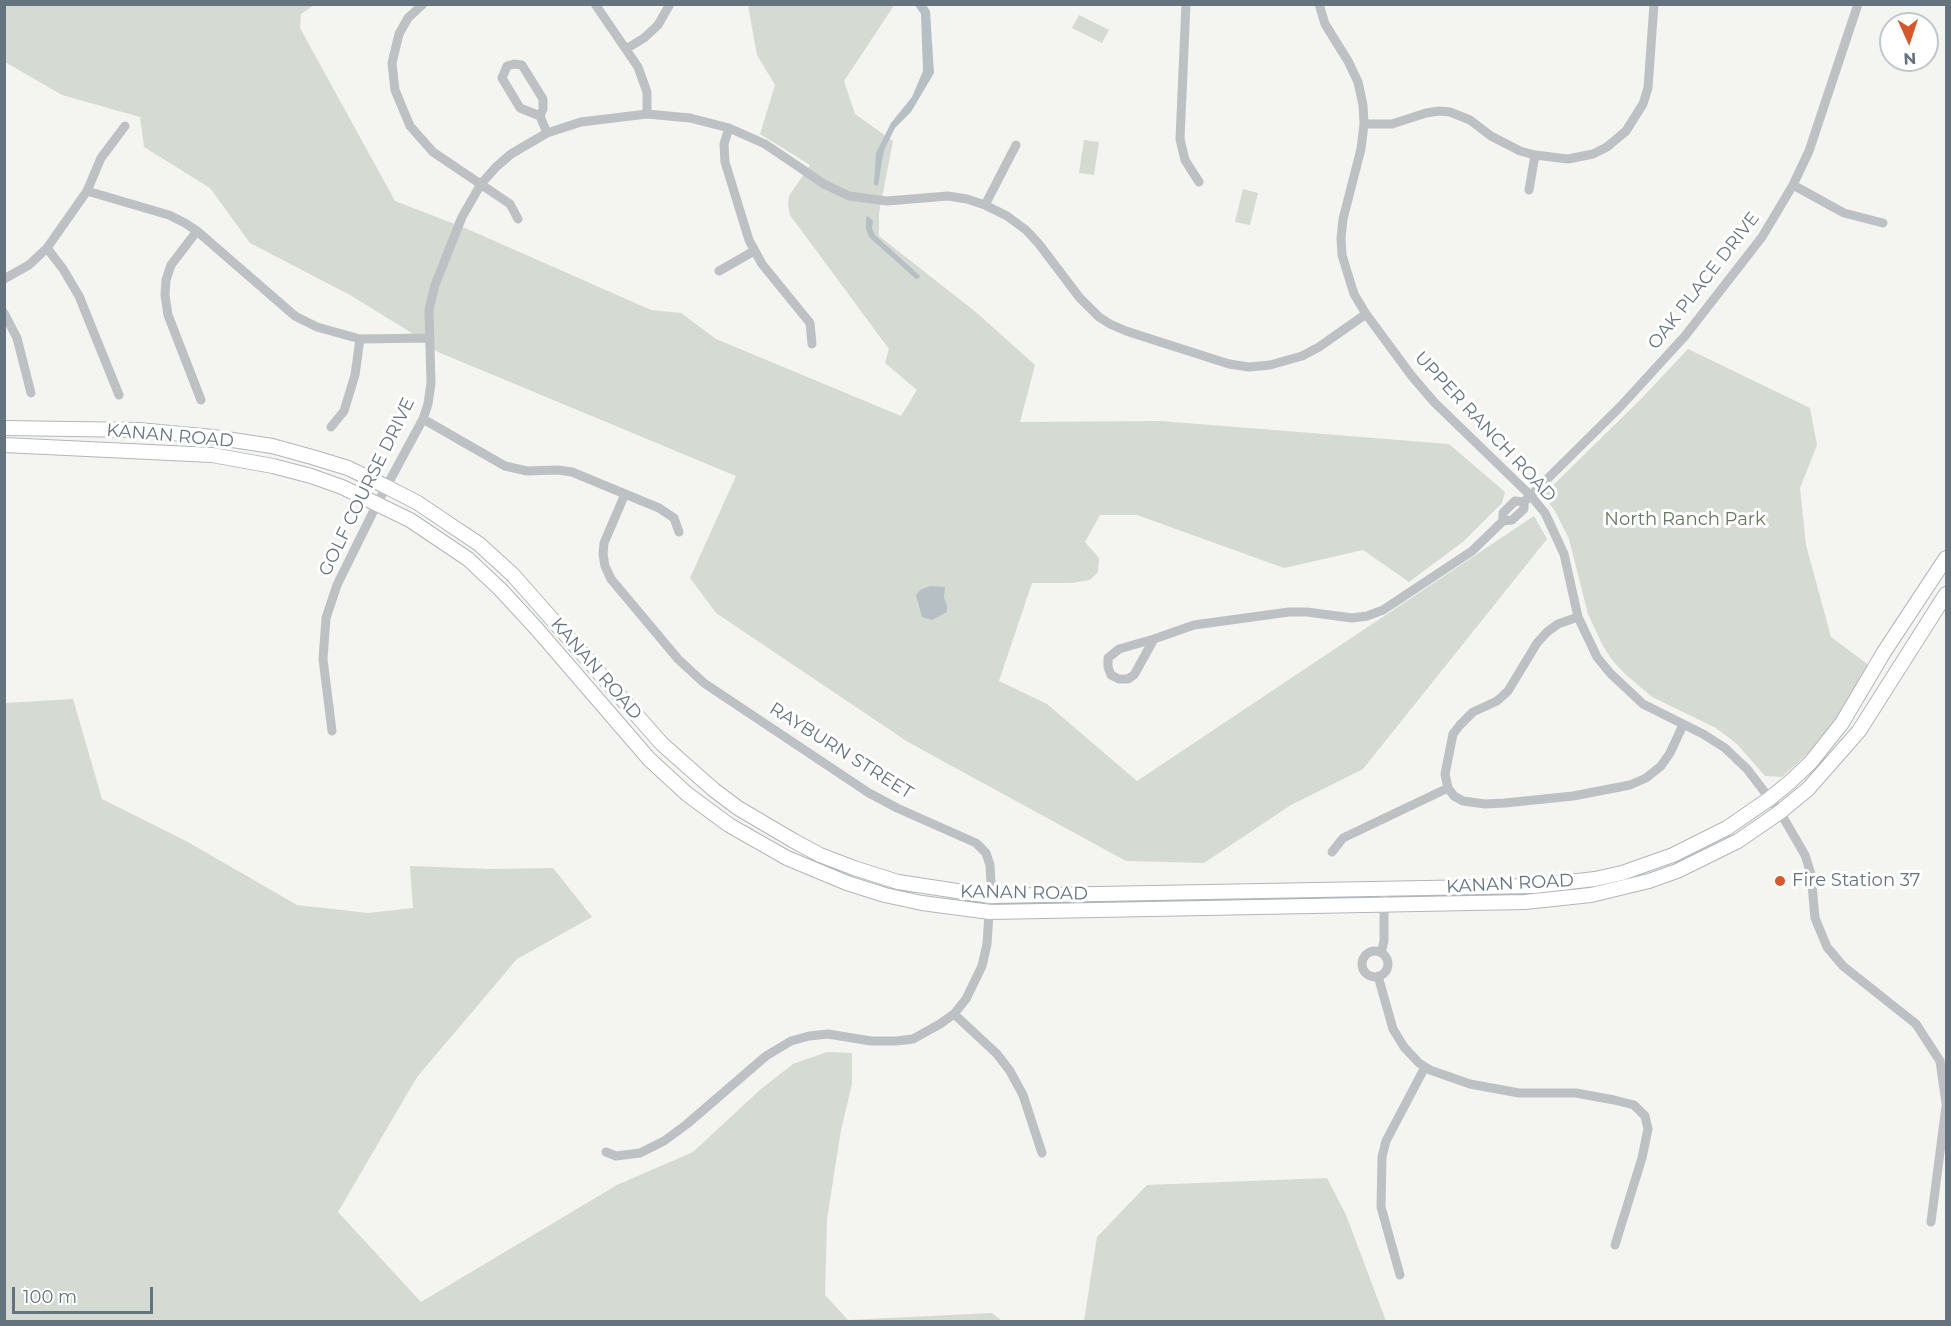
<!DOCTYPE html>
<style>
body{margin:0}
#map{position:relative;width:1951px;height:1326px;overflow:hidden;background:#f4f4f0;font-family:Montserrat,sans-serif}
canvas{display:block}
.frame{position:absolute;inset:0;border:6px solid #65737f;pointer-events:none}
.north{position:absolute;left:1879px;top:12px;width:60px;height:60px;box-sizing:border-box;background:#fff;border:2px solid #c1c7cc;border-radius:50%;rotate:177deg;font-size:16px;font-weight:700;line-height:24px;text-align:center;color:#65737f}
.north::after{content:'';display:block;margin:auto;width:21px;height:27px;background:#d8582c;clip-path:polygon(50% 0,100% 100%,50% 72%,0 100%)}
.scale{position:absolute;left:12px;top:1287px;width:141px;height:27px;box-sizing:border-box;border:3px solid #65737f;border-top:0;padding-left:8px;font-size:18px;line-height:21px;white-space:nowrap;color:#65737f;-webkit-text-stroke:4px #fff;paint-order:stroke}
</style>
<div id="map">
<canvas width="1951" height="1326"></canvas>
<div class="frame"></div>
<div class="north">N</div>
<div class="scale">100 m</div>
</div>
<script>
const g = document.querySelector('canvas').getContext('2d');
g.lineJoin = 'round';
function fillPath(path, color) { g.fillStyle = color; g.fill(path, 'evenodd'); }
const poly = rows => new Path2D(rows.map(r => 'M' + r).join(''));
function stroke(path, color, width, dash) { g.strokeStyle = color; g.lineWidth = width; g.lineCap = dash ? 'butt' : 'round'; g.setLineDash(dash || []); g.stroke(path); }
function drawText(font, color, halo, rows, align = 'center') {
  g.font = font + ' Montserrat,sans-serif'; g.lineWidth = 6; g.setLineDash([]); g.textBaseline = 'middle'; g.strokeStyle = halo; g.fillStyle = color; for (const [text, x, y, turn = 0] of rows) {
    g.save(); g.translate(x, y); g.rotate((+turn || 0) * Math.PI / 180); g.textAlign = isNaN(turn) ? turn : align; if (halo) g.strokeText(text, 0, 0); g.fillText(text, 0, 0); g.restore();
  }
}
const green = poly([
 [5,5,314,5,301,14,300,28,395,201,465,228,651,310,681,313,716,339,901,416,917,390,885,363,889,349,790,215,788,205,789,196,810,165,760,134,775,85,757,55,748,5,892,5,893,7,844,81,855,114,893,141,879,213,879,236,977,313,1035,365,1020,422,1161,421,1449,444,1505,492,1502,503,1464,541,1409,582,1363,550,1284,568,1137,515,1100,515,1085,542,1099,558,1098,572,1090,580,1071,583,1032,583,999,681,1047,704,1137,781,1534,516,1547,539,1363,769,1291,805,1204,863,1126,861,908,742,716,613,690,578,736,476,438,352,407,330,350,295,250,243,210,188,144,147,140,117,62,95,5,62],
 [1079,15,1109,30,1102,43,1072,28],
 [1084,140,1099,142,1094,175,1079,173],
 [1243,189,1258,193,1250,225,1235,222],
 [1688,349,1810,408,1817,445,1800,488,1806,545,1831,637,1870,666,1842,713,1808,753,1782,777,1765,776,1737,744,1716,728,1652,697,1625,674,1613,661,1603,646,1588,614,1569,539,1555,511,1543,495,1642,398],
 [73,699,102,799,186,841,297,905,368,913,413,908,410,866,490,869,553,868,592,917,517,959,417,1077,338,1212,421,1302,617,1185,693,1152,761,1089,793,1064,827,1052,852,1053,852,1084,841,1130,827,1219,825,1295,848,1320,992,1313,1002,1321,5,1321,5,703],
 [1327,1178,1346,1215,1386,1321,1084,1321,1097,1237,1147,1185]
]);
const water = poly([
 [915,5,926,5,930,11,934,73,911,112,895,128,884,150,878,185,876,186,874,184,876,153,891,123,912,97,923,71,921,14],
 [868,216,873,221,872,228,875,235,920,276,919,278,916,279,869,237,866,229,866,218],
 [930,586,945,587,944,597,947,606,947,612,932,620,922,617,916,595,920,590]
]);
const minor = poly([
 [423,4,408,18,399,34,392,63,395,90,410,126,433,152,510,204,518,219],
 [595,4,638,67,647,92,647,114],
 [1186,4,1180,139,1185,160,1199,182],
 [1319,4,1325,24,1348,61,1358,82,1363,105,1364,124,1361,149,1343,219,1341,238,1342,255,1354,294,1366,314,1411,375,1434,402,1531,496,1545,513,1564,554,1578,617,1597,657,1610,673,1643,704,1703,734,1725,748,1747,769,1780,812,1805,855,1811,874,1815,918,1827,947,1843,966,1916,1024,1940,1061,1946,1103],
 [626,49,644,38,658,25,670,4],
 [540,116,543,109,543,99,522,65,514,64,507,66,502,78,520,108,540,116,547,133],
 [1364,124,1392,124,1426,113,1439,111,1450,112,1470,120,1491,136,1520,151,1535,155,1568,159,1593,154,1607,147,1626,131,1643,104,1648,88,1654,4],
 [729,128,724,144,725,162,749,240,762,264,810,323,812,344],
 [1793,185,1844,213,1883,223],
 [1529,190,1535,155],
 [87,191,169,215,185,223,197,231,295,316,317,327,360,339,429,338],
 [985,205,1016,145],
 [197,231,171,265,166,280,165,295,168,315,201,400],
 [47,248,63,269,79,296,119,395],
 [719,271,754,251],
 [4,279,29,265,47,248,87,191,101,158,125,126],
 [4,313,17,338,31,393],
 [423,419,505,466,527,471,558,470,572,472,659,508,674,518,679,532],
 [331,427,344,411,355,375,360,339],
 [1503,521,1503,513,1515,501,1524,502],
 [1154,639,1134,675,1128,679,1119,679,1111,675,1108,667,1108,658,1119,649,1154,639,1194,625,1289,612,1307,612,1352,618,1367,616,1383,610,1472,551,1503,521,1512,520,1524,509,1524,502,1620,407,1685,336,1762,237,1793,185,1809,151,1858,4],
 [332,731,323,659,326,618,337,585,377,504,423,419,428,404,431,383,429,310,435,285,462,217,481,184,496,167,511,154,547,133,581,122,647,114,690,118,729,128,765,144,824,184,849,196,887,201,948,196,967,199,985,205,1007,216,1026,230,1039,244,1079,297,1099,317,1110,324,1126,331,1229,364,1249,367,1270,365,1302,356,1319,347,1366,314],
 [1448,788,1454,796,1463,801,1485,804,1505,803,1573,796,1630,785,1646,778,1661,766,1670,753,1683,725],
 [1332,852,1343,838,1448,788,1445,774,1453,734,1460,725,1473,712,1497,701,1508,691,1537,643,1547,632,1558,624,1578,617],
 '1362 964a13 13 0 1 1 26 0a13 13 0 1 1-26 0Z',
 [1381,953,1384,941,1384,889],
 [1378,976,1393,1029,1404,1047,1419,1063,1430,1070,1470,1084,1519,1093,1576,1093,1614,1100,1634,1105,1645,1116,1648,1129,1642,1158,1615,1245],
 [954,1014,997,1054,1010,1071,1023,1095,1042,1153],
 [606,1152,616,1156,640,1153,664,1141,687,1124,766,1056,791,1041,809,1036,828,1034,871,1041,897,1041,913,1039,940,1024,954,1014,966,999,982,966,987,944,991,883,990,865,986,853,976,843,897,808,869,793,704,683,678,659,611,579,605,566,603,554,604,543,625,494],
 [1931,1222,1946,1106],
 [1400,1275,1381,1207,1382,1157,1386,1141,1425,1067]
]);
const secondary = poly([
 [4,428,139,430,213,437,272,446,312,457,348,468,387,487,418,503,449,524,479,544,513,575,662,744,714,790,738,808,794,841,820,855,854,868,898,882,990,896,1534,886,1595,879,1622,873,1673,855,1727,828,1769,799,1790,782,1811,762,1842,723,1884,652,1946,558],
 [4,445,212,455,273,466,311,476,342,487,410,520,468,559,500,589,536,628,649,759,687,794,729,825,787,858,847,883,885,895,922,903,990,912,1525,902,1591,895,1649,881,1677,871,1738,841,1780,812,1808,789,1859,731,1946,594]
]);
const markers = [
 [1780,881,6,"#d8582c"]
];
const streetNames = [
 ["OAK PLACE DRIVE",1704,281,-52],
 ["UPPER RANCH ROAD",1485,427,47],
 ["KANAN ROAD",170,436,5],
 ["GOLF COURSE DRIVE",367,487,-64],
 ["KANAN ROAD",596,669,49],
 ["RAYBURN STREET",841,751,32],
 ["KANAN ROAD",1510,884,-3],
 ["KANAN ROAD",1024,893,1]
];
const parkNames = [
 ["North Ranch Park",1685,520]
];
const poiNames = [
 ["Fire Station 37",1792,881]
];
fillPath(green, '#d5dad2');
fillPath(water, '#b6c0c4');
stroke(secondary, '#b2b6ba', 16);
stroke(minor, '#bdc1c4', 9);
stroke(secondary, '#fff', 14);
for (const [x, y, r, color] of markers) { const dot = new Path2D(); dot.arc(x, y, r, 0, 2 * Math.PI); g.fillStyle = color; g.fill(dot); stroke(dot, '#fff', 2); }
drawText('18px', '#65737f', '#fff', streetNames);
drawText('18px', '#677763', '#fff', parkNames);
drawText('18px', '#65737f', '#fff', poiNames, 'left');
</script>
